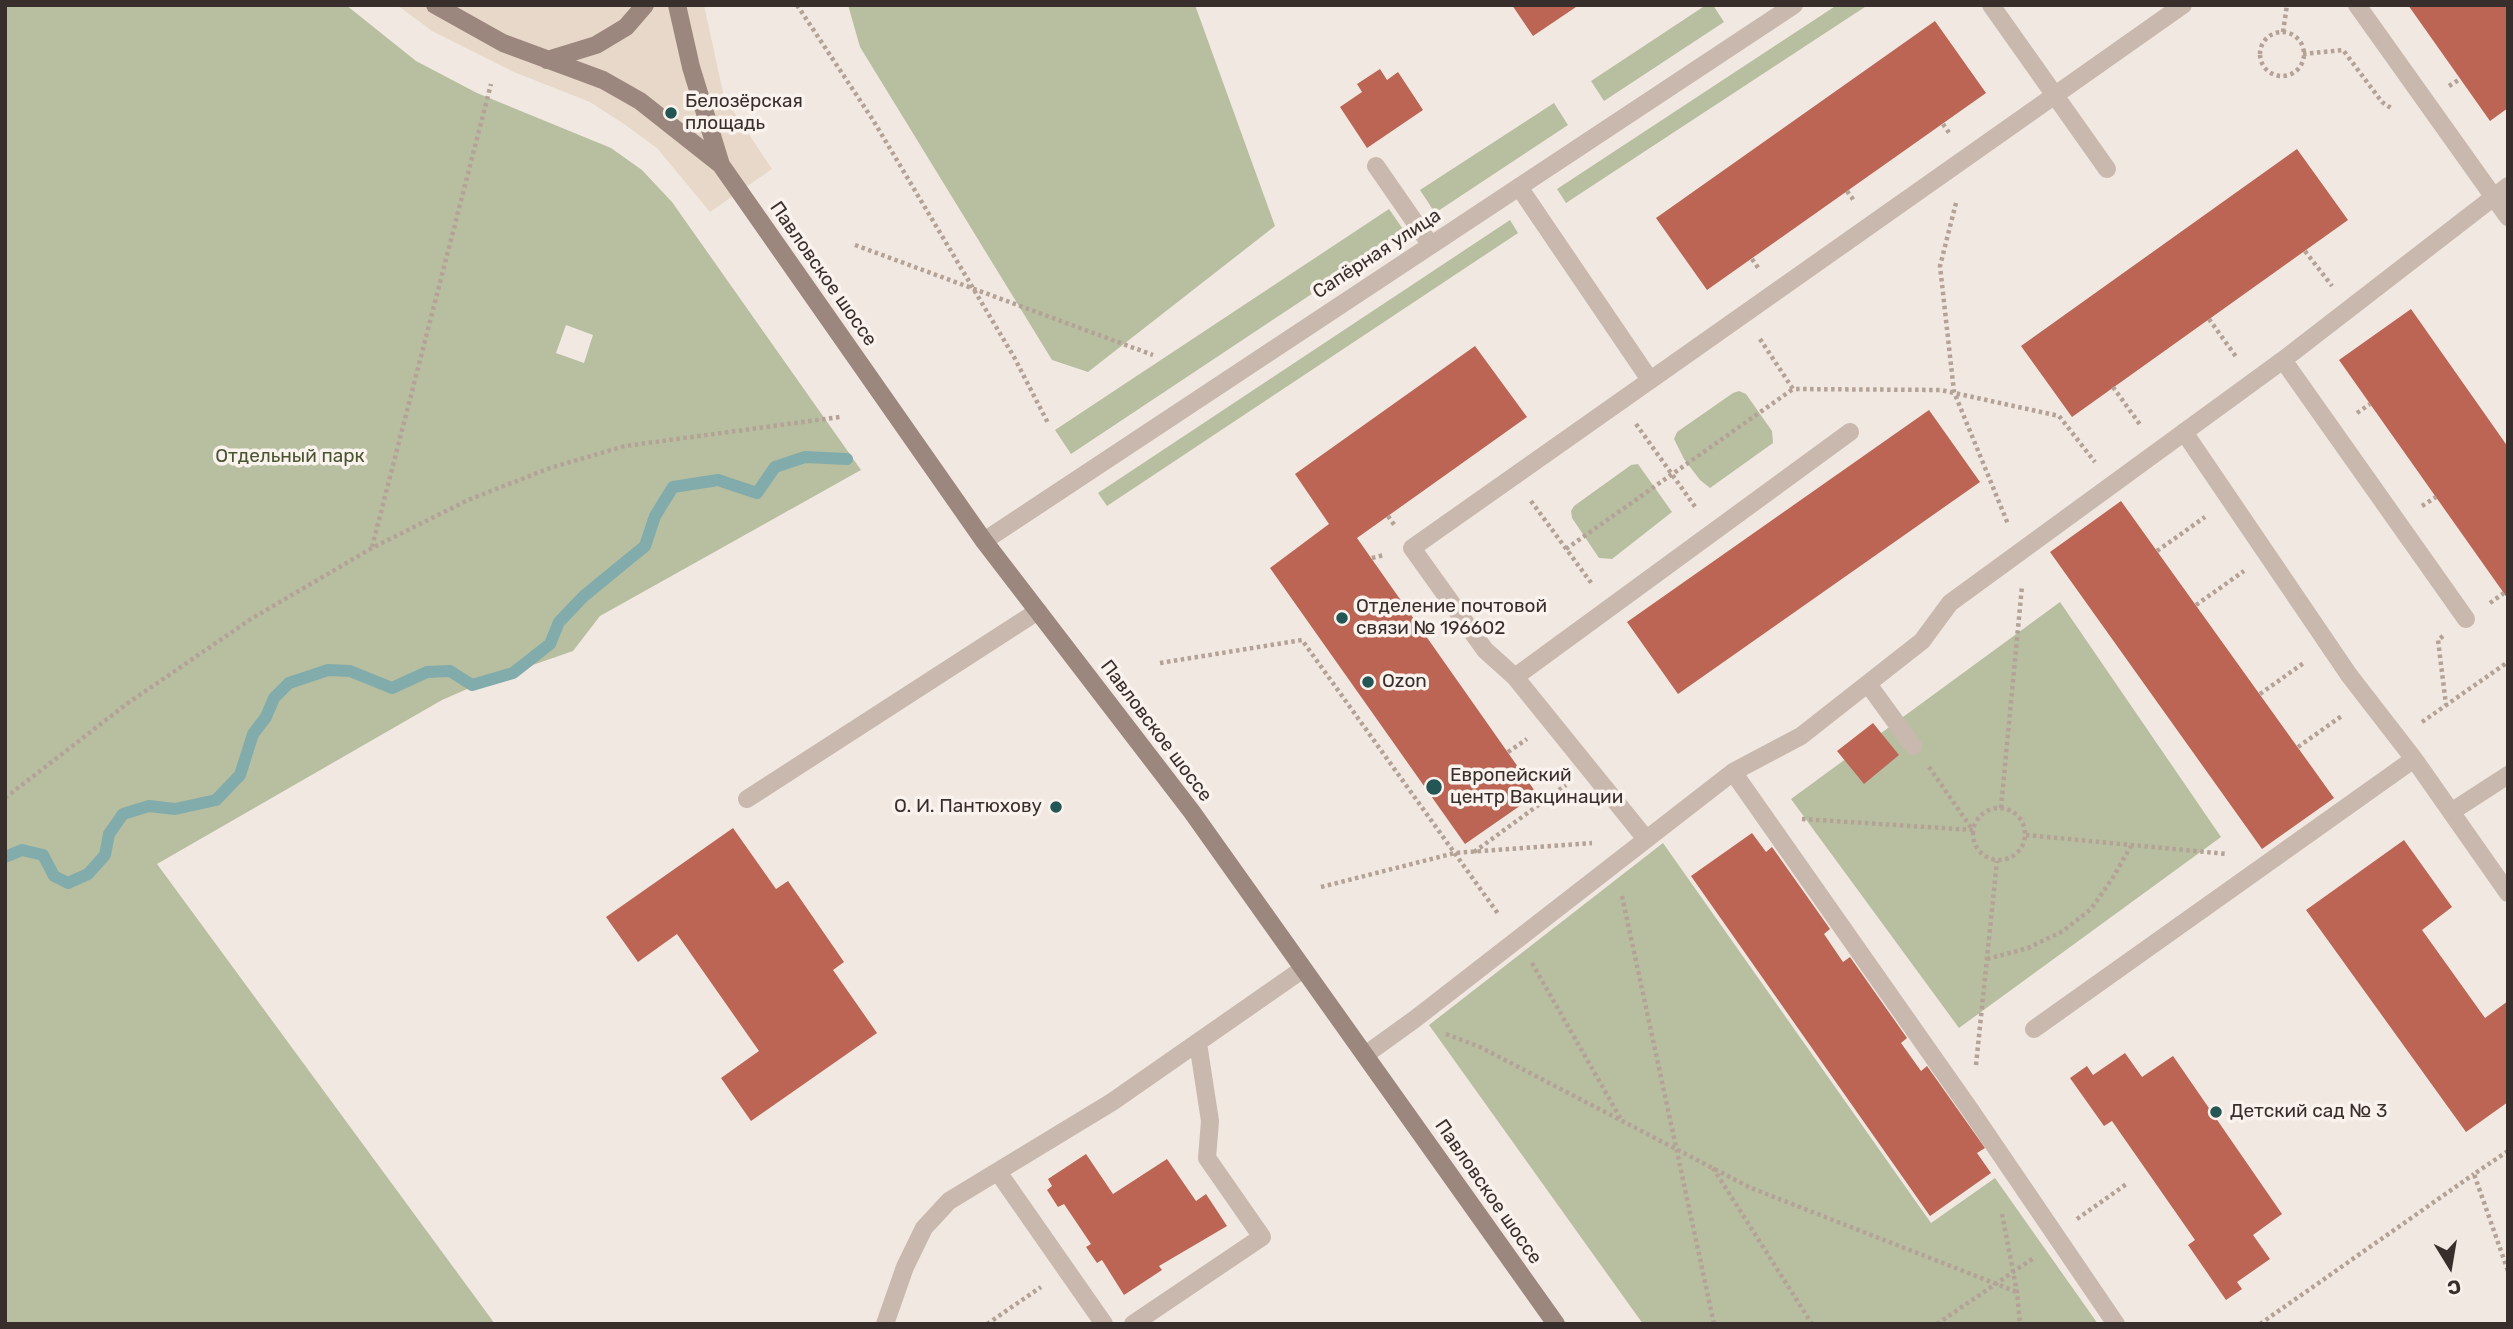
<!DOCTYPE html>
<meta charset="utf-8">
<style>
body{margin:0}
#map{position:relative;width:2513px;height:1329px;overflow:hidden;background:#f1e8e1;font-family:Rubik,sans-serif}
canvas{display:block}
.frame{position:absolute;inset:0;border:7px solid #382e2b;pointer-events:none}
.north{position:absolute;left:2415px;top:1231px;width:70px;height:70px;-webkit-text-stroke:5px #f9f2ed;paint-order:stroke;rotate:169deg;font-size:19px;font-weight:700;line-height:28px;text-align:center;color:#382e2b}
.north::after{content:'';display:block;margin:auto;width:24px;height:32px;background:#382e2b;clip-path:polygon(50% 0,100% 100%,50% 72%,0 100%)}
</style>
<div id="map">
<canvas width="2513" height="1329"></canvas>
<div class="frame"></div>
<div class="north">С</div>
</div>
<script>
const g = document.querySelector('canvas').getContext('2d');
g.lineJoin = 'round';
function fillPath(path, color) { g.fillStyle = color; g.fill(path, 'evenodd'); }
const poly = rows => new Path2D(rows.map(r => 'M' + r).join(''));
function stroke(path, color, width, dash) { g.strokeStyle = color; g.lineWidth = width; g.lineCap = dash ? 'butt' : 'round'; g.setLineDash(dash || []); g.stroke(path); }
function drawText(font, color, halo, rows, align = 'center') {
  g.font = font + ' Rubik,sans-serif'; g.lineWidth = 7; g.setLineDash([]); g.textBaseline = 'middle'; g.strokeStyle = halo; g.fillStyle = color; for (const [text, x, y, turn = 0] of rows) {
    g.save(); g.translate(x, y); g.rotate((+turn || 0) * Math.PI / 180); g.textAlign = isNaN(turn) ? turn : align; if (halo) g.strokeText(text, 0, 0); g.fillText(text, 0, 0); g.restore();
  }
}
const green = poly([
 [5,5,346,5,416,61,477,93,611,148,642,170,672,202,861,470,600,616,573,651,481,683,442,700,157,864,495,1324,5,1324],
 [566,325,593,335,584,363,556,353],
 [848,5,1195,5,1275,226,1088,372,1052,360,860,47],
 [1706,5,1713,5,1724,22,1604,101,1591,81],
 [1837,5,1868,5,1566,203,1557,189],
 [1554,103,1568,125,1435,213,1420,190],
 [1389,209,1405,232,1071,454,1055,430],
 [1510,220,1518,233,1107,506,1098,493],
 [1739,391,1746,394,1772,431,1773,443,1710,488,1700,480,1684,459,1674,439,1677,432,1733,393],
 [1638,464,1672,512,1612,559,1599,558,1572,518,1571,511,1574,506,1631,465],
 [2060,602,2221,837,1959,1028,1791,799],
 [1663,843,1931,1223,1995,1178,2098,1324,1643,1324,1429,1025]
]);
const plaza = poly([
 [397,5,704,5,724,97,772,169,710,212,657,148,624,124,590,102,514,72,432,31]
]);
const stream = poly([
 [5,857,22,850,43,855,54,876,68,883,88,874,105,855,109,834,123,814,149,806,175,809,216,800,240,775,253,734,266,717,274,698,289,683,328,670,350,671,392,688,427,672,450,671,472,685,513,673,550,644,559,622,584,596,645,546,655,516,673,487,718,480,757,493,775,467,805,457,847,459]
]);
const building = poly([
 [1512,5,1579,5,1533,36],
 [2408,5,2508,5,2508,108,2490,121],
 [1935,21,1986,93,1707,290,1656,218],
 [1380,69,1387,80,1398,72,1423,110,1367,148,1340,107,1362,92,1357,84],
 [2297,149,2348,220,2072,417,2021,346],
 [2411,309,2508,447,2508,599,2339,360],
 [1475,346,1527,417,1357,538,1537,794,1465,844,1270,568,1329,524,1295,474],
 [1929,410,1980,482,1678,694,1627,622],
 [2121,501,2334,798,2262,849,2050,552],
 [1873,723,1899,755,1864,784,1837,751],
 [733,828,776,889,788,881,844,962,833,970,877,1033,751,1121,721,1078,759,1051,677,934,638,962,606,917],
 [1752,833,1766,852,1772,847,1830,929,1824,934,1843,962,1850,957,1907,1038,1901,1043,1921,1071,1927,1066,1985,1148,1977,1153,1991,1173,1930,1216,1691,876],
 [2404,840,2452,907,2422,930,2485,1018,2508,1001,2508,1102,2466,1132,2306,910],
 [2125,1053,2142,1077,2173,1056,2282,1214,2253,1235,2270,1259,2237,1282,2242,1289,2226,1300,2188,1245,2195,1240,2112,1121,2104,1126,2070,1078,2087,1066,2093,1075],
 [1086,1154,1113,1194,1167,1159,1196,1201,1206,1194,1227,1226,1159,1266,1162,1270,1124,1295,1102,1260,1097,1263,1086,1247,1091,1244,1064,1204,1058,1207,1047,1190,1052,1186,1048,1179]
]);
const path = poly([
 [797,5,873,120,1014,357,1048,423],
 [2283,32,2287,5],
 '2260 54a22 22 0 1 1 44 0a22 22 0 1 1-44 0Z',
 [2303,54,2343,50,2382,102,2391,108],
 [2449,86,2460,79],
 [1943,124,1950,134],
 [1847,191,1855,202],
 [1956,203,1940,266,1954,392,2008,524],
 [855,245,1153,355],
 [2305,251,2332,286],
 [1752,259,1759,269],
 [2209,319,2237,358],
 [1760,339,1793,389,1941,390,2059,416,2095,462],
 [2113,387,2141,426],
 [2357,413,2370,404],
 [1636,424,1696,508],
 [1531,501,1592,584],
 [2422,506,2436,497],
 [1388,516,1395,526],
 [372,547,491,84],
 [1566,549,1793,389],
 [2157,551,2205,517],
 [1372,558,1384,555],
 [2490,603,2504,593],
 [2196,605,2244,571],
 [2443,636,2438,640,2446,705],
 [1160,663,1302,640,1499,915],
 [2260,694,2305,662],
 [2422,722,2508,662],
 [2298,747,2343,715],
 [1508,752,1527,739],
 [1929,767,1972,829],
 [5,798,128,703,251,619,372,548,468,500,550,468,625,446,840,417],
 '1973 834a26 26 0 1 1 52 0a26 26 0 1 1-52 0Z',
 [2001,808,2022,586],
 [1802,819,1973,830],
 [2026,835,2227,854],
 [1474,852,1566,785],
 [1321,887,1455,853,1592,843],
 [1622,896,1714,1324],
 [1987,959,2028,948,2063,931,2091,909,2112,879,2131,846],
 [1532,963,1622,1121],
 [1446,1034,1480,1047,1751,1188,2017,1292],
 [1976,1065,1997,861],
 [2508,1151,2474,1174,2508,1271],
 [1713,1168,1812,1324],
 [2002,1214,2017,1292,2020,1324],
 [2077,1219,2128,1183],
 [987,1324,1041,1287],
 [1937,1324,2035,1257],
 [2260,1324,2474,1174]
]);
const service = poly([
 [1991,5,2107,169],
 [2357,5,2508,217],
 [1376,166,1430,244],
 [1519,187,1650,380],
 [2283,360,2466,619],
 [2184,432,2349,675,2414,759,2508,893],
 [1515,677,1850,432],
 [1868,684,1913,746],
 [1733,772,1971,1111,2116,1324],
 [747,799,1038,611],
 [2451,812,2508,775],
 [1646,839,1515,677,1485,650,1412,548,2183,5],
 [2034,1029,2414,759],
 [1365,1055,1415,1019,1733,772,1801,736,1922,641,1950,603,2283,360,2508,186],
 [998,1172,1104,1324],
 [885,1324,905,1267,924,1228,949,1201,1112,1102,1303,969],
 [1133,1324,1262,1237,1207,1158,1210,1121,1198,1043]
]);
const tertiary = poly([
 [984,541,1794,5]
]);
const secondary = poly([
 [435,5,503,43,603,80,640,101,721,165,984,541,1192,812,1556,1324],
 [677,5,691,67,721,165],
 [547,60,596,45,626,27,645,5]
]);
const markers = [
 [671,113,7,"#245656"],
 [1342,618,7,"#245656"],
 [1368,682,7,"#245656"],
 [1434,787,9,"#245656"],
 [1056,807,7,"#245656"],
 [2216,1112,7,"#245656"]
];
const poiNames = [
 ["Белозёрская",685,102],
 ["площадь",685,124],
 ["Отделение почтовой",1356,607],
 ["связи № 196602",1356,629],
 ["Ozon",1382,682],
 ["Европейский",1450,776],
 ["центр Вакцинации",1450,798],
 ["О. И. Пантюхову",1042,807,"right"],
 ["Детский сад № 3",2230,1112]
];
const streetNames = [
 ["Сапёрная улица",1377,254,-33],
 ["Павловское шоссе",823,274,55],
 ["Павловское шоссе",1156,731,53],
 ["Павловское шоссе",1488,1192,55]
];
const parkNames = [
 ["Отдельный парк",290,457]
];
fillPath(green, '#b8bfa1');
fillPath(plaza, '#e8d8c9');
stroke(stream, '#82acab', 12);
fillPath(building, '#bc6554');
stroke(path, '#b4a297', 4.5, [3.5, 3.5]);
stroke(service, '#c9b8ad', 18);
stroke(tertiary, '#c9b8ad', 18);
stroke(secondary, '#9c877e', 18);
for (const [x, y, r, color] of markers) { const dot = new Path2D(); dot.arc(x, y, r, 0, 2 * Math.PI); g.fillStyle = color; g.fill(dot); stroke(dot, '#f9f2ed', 2.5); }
drawText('19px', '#382e2b', '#f9f2ed', poiNames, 'left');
drawText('19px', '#382e2b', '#f9f2ed', streetNames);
drawText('19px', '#4a5431', '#f9f2ed', parkNames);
</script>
